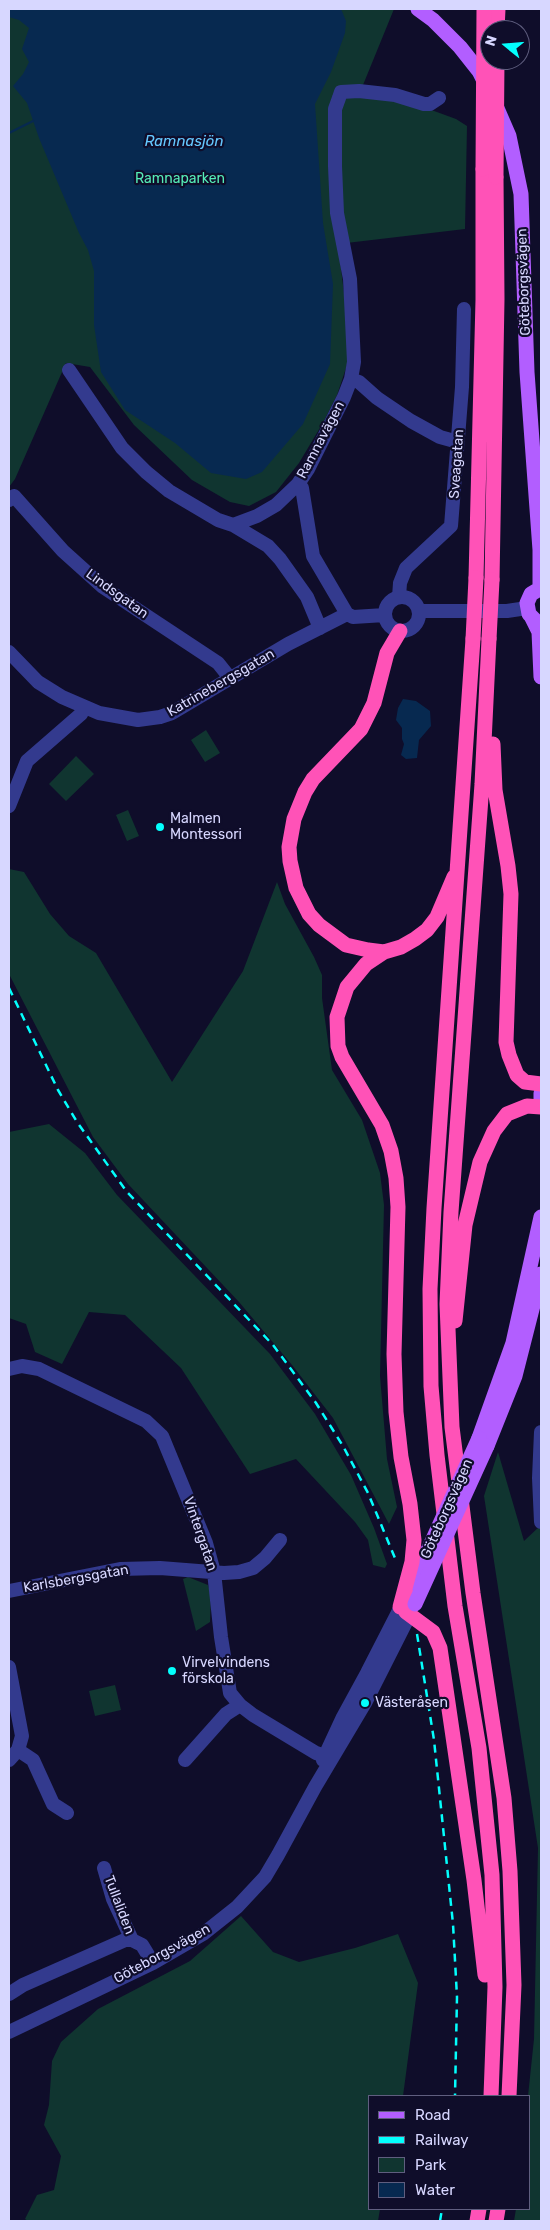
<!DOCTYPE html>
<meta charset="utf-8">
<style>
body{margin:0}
#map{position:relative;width:550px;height:2230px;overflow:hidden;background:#0f0d2a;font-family:Rubik,sans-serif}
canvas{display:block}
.frame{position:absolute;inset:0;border:10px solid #d7d7ff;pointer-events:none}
.legend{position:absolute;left:368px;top:2095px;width:162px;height:115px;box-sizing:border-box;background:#0f0d2a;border:1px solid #5f5e7f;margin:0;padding:6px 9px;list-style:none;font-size:15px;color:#d7d7ff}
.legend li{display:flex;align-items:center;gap:10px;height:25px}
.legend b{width:25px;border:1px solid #5f5e7f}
.north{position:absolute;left:480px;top:20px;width:50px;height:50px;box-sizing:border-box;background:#0f0d2a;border:1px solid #5f5e7f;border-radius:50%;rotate:287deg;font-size:14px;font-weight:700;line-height:20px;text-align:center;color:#d7d7ff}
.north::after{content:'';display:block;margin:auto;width:18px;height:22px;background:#03fffd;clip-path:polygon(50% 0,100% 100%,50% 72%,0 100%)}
</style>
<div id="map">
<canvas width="550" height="2230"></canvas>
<div class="frame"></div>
<ul class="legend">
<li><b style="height:6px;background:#b25eff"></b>Road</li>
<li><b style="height:6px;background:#03fffd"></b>Railway</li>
<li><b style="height:14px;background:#103530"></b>Park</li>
<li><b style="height:14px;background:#072950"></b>Water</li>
</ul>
<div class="north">N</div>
</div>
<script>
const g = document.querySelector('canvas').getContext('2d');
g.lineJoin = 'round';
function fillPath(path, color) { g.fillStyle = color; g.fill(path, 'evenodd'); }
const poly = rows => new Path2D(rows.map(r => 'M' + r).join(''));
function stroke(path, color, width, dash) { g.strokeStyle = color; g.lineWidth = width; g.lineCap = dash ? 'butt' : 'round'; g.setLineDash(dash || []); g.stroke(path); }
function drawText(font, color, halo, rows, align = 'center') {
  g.font = font + ' Rubik,sans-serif'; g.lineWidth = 4.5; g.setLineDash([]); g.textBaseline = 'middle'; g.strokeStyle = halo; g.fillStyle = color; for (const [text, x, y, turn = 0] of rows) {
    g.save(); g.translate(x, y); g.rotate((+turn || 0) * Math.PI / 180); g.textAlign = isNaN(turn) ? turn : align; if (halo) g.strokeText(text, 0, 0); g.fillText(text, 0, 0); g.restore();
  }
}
const green = poly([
 [9,9,394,9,363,85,456,119,467,126,465,229,338,244,347,318,347,365,337,395,324,421,299,463,276,492,249,506,230,502,192,480,134,425,90,367,66,363,15,479,9,487],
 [206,730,220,753,205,762,191,740],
 [76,756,94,774,66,801,49,784],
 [128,810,139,836,127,841,116,815],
 [9,869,24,872,50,914,69,936,96,953,172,1082,243,971,277,882,285,904,314,957,322,975,322,998,332,1070,362,1120,380,1173,384,1205,380,1376,387,1459,397,1507,389,1524,333,1418,292,1365,239,1302,128,1184,93,1137,9,974],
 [49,1124,85,1153,117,1195,270,1354,315,1414,351,1475,374,1528,387,1564,385,1568,373,1565,368,1540,355,1522,296,1459,250,1474,181,1368,125,1315,89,1312,62,1364,35,1352,26,1324,9,1318,9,1132],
 [498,1452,524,1541,541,1525,541,2221,514,2221,516,2209,529,2209,528,2096,534,2039,538,1848,484,1496],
 [188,1577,208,1585,211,1596,210,1622,196,1631,183,1579],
 [115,1685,121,1710,95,1716,89,1691],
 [241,1916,273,1952,299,1962,355,1948,398,1934,418,1983,403,2096,369,2096,369,2209,380,2209,378,2221,28,2221,25,2219,37,2195,54,2190,61,2156,44,2125,49,2105,52,2061,61,2042,98,2009,190,1961]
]);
const water = poly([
 [9,9,341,9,346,21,345,33,331,72,315,104,323,223,333,284,330,364,303,424,262,472,246,479,211,473,175,443,125,410,101,372,94,325,94,271,88,250,79,233,39,138,27,103,13,86,23,74,29,62,22,49,29,28,19,20,9,17],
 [403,699,416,701,430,711,431,726,419,740,417,758,406,759,401,755,404,744,402,739,402,728,396,720,398,708]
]);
const stream = poly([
 [9,133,33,121]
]);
const minor = poly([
 [69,370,122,448,146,472,169,491,218,520,233,525,257,516,276,505,298,484,308,469,344,397,351,379,354,362,350,279,337,213,335,166,335,109,339,98,341,92,359,91,395,95,424,104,430,104,439,98],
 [351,379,359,382,377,398,411,421,440,437,458,442],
 [298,484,302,488,313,556,347,614],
 [9,500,14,496,63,551,103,587,218,663,230,678],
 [233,525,268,546,280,559,307,597,320,628],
 [399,597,400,583,406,568,451,526,462,387,464,309],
 '385 614a17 17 0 1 1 34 0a17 17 0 1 1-34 0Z',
 [419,611,507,611,527,608],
 [9,652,38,682,62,697,99,713,138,720,160,717,172,713,288,644,347,614,353,617,385,615],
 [9,806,27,761,81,714,85,707],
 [9,1369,22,1366,39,1369,146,1421,162,1436,206,1543,214,1572,221,1637,230,1693,240,1705,253,1715,316,1753,325,1756],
 [541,1432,539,1478,541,1522],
 [9,1591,120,1569,160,1568,224,1573,239,1572,253,1568,265,1558,280,1540],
 [9,1667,22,1736,18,1750,9,1760],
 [18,1750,33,1760,53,1804,67,1813],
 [185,1760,226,1714,240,1705],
 [323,1760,343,1717,367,1673,406,1597],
 [104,1868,113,1899,132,1940,142,1945,153,1963],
 [9,1994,23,1985,125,1940,132,1940],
 [9,2032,153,1963,203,1934,237,1907,265,1877,278,1855,315,1787,365,1703,409,1616]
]);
const major = poly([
 [418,9,433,20,460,47,479,71,486,85],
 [496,106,509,136,521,194,527,372,540,550,540,589],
 [531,616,539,632,541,677],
 [537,622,529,614,527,603,531,594,541,588],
 [541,1093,541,1099],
 [479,1438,513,1343,541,1217],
 [487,1446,515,1376,541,1274],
 [410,1589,429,1548]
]);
const highway = poly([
 [497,30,498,9],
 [476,578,483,300,483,169],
 [492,580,497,299,496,177],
 [473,639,434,1208,430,1289,431,1386,437,1455,455,1606,479,1748,492,1875,495,1987,491,2096],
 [489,639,482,784,451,1212,447,1304,452,1427,473,1593,504,1798,510,1871,514,1985,509,2096],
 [493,744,495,790,508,866,511,894,506,1042,509,1055,517,1075,525,1082,541,1084],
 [384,952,368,950,346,945,319,925,309,914,296,888,290,861,289,847,294,819,305,792,313,779,361,729,374,703,387,653,400,631],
 [455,1321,465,1225,480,1162,494,1131,507,1114,527,1106,541,1107],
 [408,1596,406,1612,433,1632,440,1648,474,1880,485,1975],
 [400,1607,412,1562,414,1540,410,1504,401,1457,396,1412,394,1354,398,1207,396,1178,391,1151,382,1125,342,1057,338,1046,337,1017,347,987,366,964,384,952,401,947,415,939,427,930,437,917,454,877],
 [477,2221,479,2209],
 [496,2221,498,2209]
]);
const rail = poly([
 [9,988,58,1090,77,1122,127,1192,273,1345,316,1403,343,1446,368,1493,397,1563],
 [417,1634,434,1740,453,1924,457,1997,455,2096],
 [440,2221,442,2209]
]);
const majorBridge = poly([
 [429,1548,479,1438],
 [415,1604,487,1446]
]);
const highwayBridge = poly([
 [483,169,484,9],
 [496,177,497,60],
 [473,639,476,578],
 [489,639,492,580]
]);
const markers = [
 [160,827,5,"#03fffd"],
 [172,1671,5,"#03fffd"],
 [365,1703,5,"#03fffd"]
];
const parkNames = [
 ["Ramnaparken",180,179]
];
const streetNames = [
 ["Göteborgsvägen",524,282,-92],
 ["Ramnavägen",321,440,-62],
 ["Sveagatan",457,464,-86],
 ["Lindsgatan",117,594,36],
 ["Katrinebergsgatan",221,683,-30],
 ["Göteborgsvägen",447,1509,-66],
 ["Vintergatan",200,1534,71],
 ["Karlsbergsgatan",76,1579,-10],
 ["Tullaliden",119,1905,69],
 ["Göteborgsvägen",162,1954,-29]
];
const poiNames = [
 ["Malmen",170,819],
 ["Montessori",170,835],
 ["Virvelvindens",182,1663],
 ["förskola",182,1679],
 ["Västeråsen",375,1703]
];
const waterNames = [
 ["Ramnasjön",184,142]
];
fillPath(green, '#103530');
fillPath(water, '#072950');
stroke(stream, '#072950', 2.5);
stroke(minor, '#333a8e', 14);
stroke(major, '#b25eff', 15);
stroke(highway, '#ff52b7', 15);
stroke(rail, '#03fffd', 2.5, [8, 6]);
stroke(majorBridge, '#b25eff', 15);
stroke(highwayBridge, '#ff52b7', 15);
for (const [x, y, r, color] of markers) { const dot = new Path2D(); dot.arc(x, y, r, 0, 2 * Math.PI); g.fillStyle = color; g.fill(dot); stroke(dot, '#0f0d2a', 2); }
drawText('14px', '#55edb7', '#0f0d2a', parkNames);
drawText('14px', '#d7d7ff', '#0f0d2a', streetNames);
drawText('14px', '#d7d7ff', '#0f0d2a', poiNames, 'left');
drawText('italic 15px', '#65c8ff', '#0f0d2a', waterNames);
</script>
